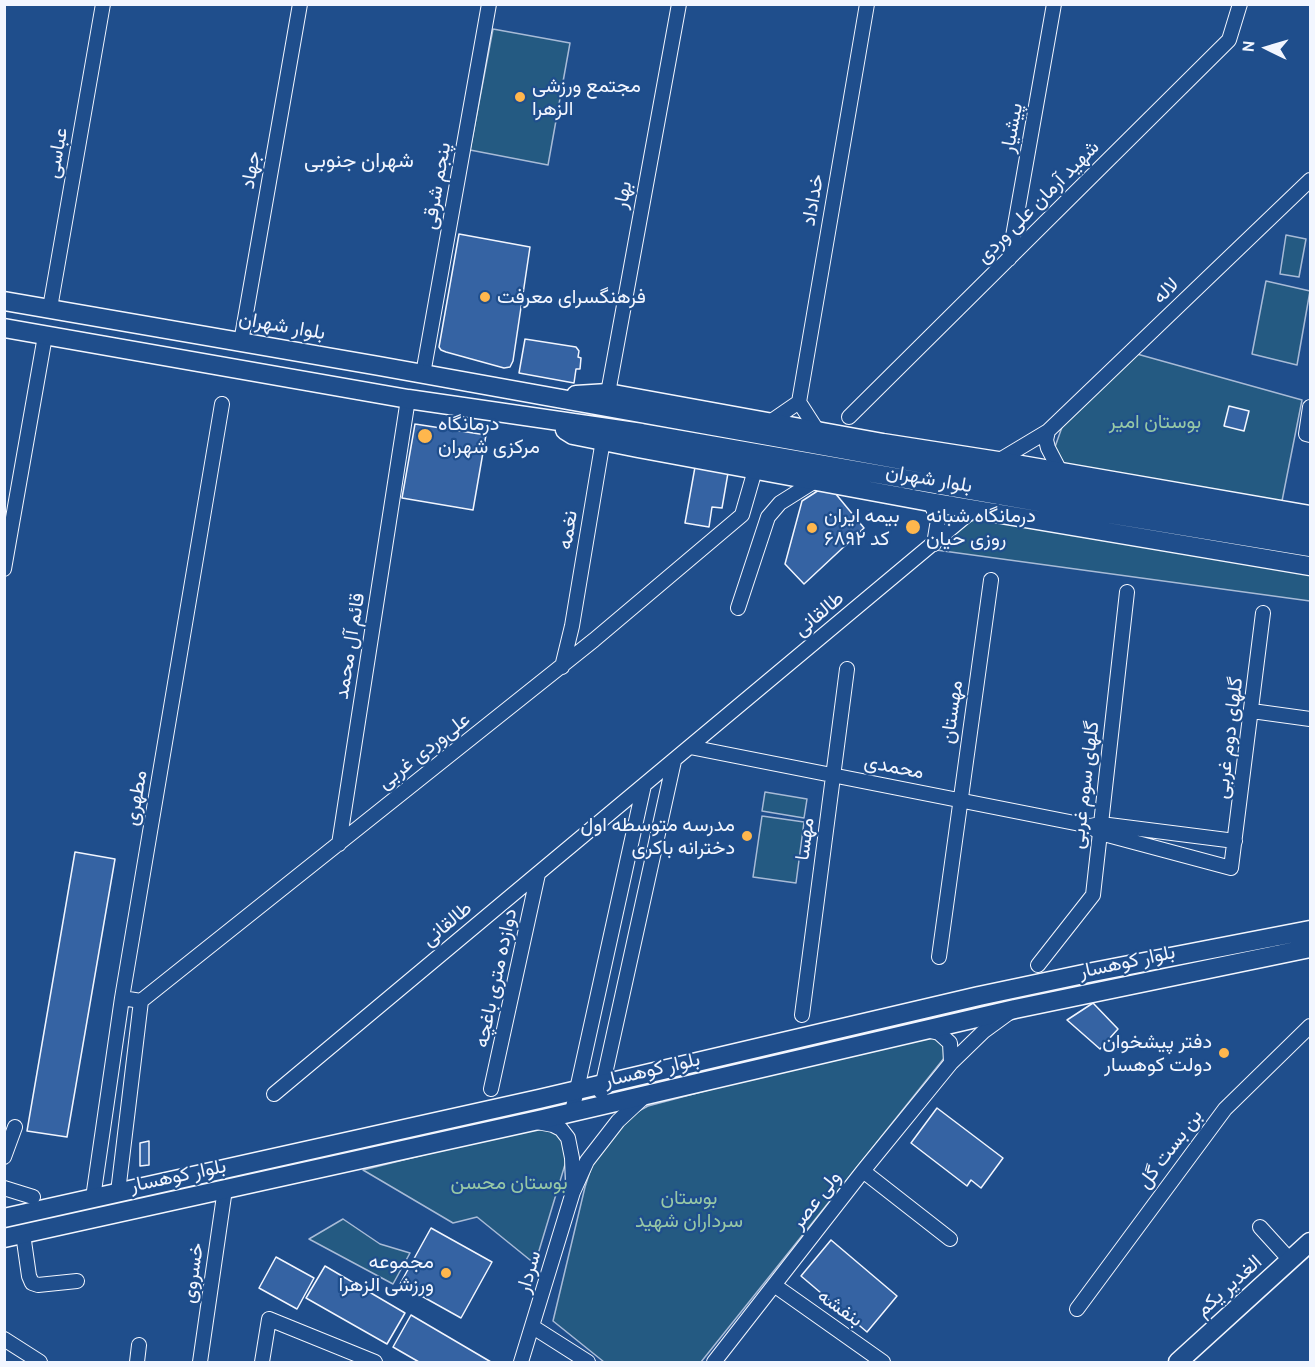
<!DOCTYPE html>
<meta charset="utf-8">
<style>
body{margin:0}
#map{position:relative;width:1315px;height:1367px;overflow:hidden;background:#1f4e8c;font-family:Cabin,sans-serif}
canvas{display:block}
.frame{position:absolute;inset:0;border:6px solid #f2f6ff;pointer-events:none}
.north{position:absolute;left:1237px;top:18px;width:60px;height:60px;-webkit-text-stroke:4px #1f4e8c;paint-order:stroke;rotate:275deg;font-size:16px;font-weight:700;line-height:24px;text-align:center;color:#f2f6ff}
.north::after{content:'';display:block;margin:auto;width:21px;height:27px;background:#f2f6ff;clip-path:polygon(50% 0,100% 100%,50% 72%,0 100%)}
</style>
<div id="map">
<canvas width="1315" height="1367"></canvas>
<div class="frame"></div>
<div class="north">N</div>
</div>
<script>
const g = document.querySelector('canvas').getContext('2d');
g.lineJoin = 'round';
function fillPath(path, color) { g.fillStyle = color; g.fill(path, 'evenodd'); }
const poly = rows => new Path2D(rows.map(r => 'M' + r).join(''));
function stroke(path, color, width, dash) { g.strokeStyle = color; g.lineWidth = width; g.lineCap = dash ? 'butt' : 'round'; g.setLineDash(dash || []); g.stroke(path); }
function drawText(font, color, halo, rows, align = 'center') {
  g.font = font + ' Cabin,Vazirmatn,sans-serif'; g.lineWidth = 4.5; g.setLineDash([]); g.textBaseline = 'middle'; g.strokeStyle = halo; g.fillStyle = color; for (const [text, x, y, turn = 0] of rows) {
    g.save(); g.translate(x, y); g.rotate((+turn || 0) * Math.PI / 180); g.textAlign = isNaN(turn) ? turn : align; if (halo) g.strokeText(text, 0, 0); g.fillText(text, 0, 0); g.restore();
  }
}
const green = poly([
 [493,29,570,43,548,165,470,150,493,29],
 [1286,235,1306,239,1299,277,1280,274,1286,235],
 [1266,281,1310,291,1297,365,1252,354,1266,281],
 [1137,354,1302,400,1281,506,1075,469,1060,463,1055,447,1062,427,1137,354],
 [981,517,1310,572,1310,601,936,550,965,524,981,517],
 [765,792,807,799,804,818,762,811,765,792],
 [762,816,804,822,796,883,753,877,762,816],
 [937,1037,946,1048,945,1057,701,1362,604,1362,553,1321,585,1187,592,1165,604,1146,633,1114,648,1106,852,1052,937,1037],
 [540,1126,560,1133,567,1158,535,1264,477,1217,453,1223,363,1170,540,1126],
 [343,1219,380,1244,410,1253,393,1284,309,1239,343,1219]
]);
const building = poly([
 [459,234,530,247,513,361,510,367,504,368,446,352,441,350,439,347,459,234],
 [525,339,576,347,579,351,578,357,581,358,580,369,576,369,574,383,519,373,525,339],
 [1229,406,1249,411,1244,431,1224,426,1229,406],
 [415,424,486,435,473,510,402,498,415,424],
 [695,467,728,473,722,508,712,507,709,527,685,523,695,467],
 [819,490,835,493,864,528,804,584,785,564,802,501,819,490],
 [75,852,115,859,67,1137,27,1131,75,852],
 [1093,1003,1118,1029,1100,1049,1067,1020,1093,1003],
 [937,1108,1003,1158,981,1188,971,1180,967,1186,911,1143,937,1108],
 [149,1141,149,1165,140,1166,140,1143,149,1141],
 [431,1228,492,1262,461,1318,400,1284,431,1228],
 [831,1240,897,1296,867,1332,801,1276,831,1240],
 [276,1257,314,1278,297,1309,259,1288,276,1257],
 [325,1266,405,1313,387,1344,306,1298,325,1266],
 [411,1315,491,1362,419,1362,393,1347,411,1315]
]);
const street = poly([
 [1009,259,1054,4],
 [50,308,103,4],
 [241,342,300,4],
 [423,374,489,4],
 [608,393,679,4],
 [799,402,867,4],
 [1310,407,1306,434,1310,435],
 [849,417,1229,40,1240,4],
 [770,422,799,402,817,430],
 [1048,431,1046,440,1048,448,1061,473],
 [998,461,1048,431,1310,180],
 [930,502,938,520,934,544],
 [4,569,45,336],
 [738,608,768,517,780,503,815,481],
 [562,667,572,626,603,440],
 [1252,711,1310,719],
 [690,747,1090,826,1101,824,1235,841],
 [1090,826,1100,833,1231,868,1263,613],
 [339,844,408,399],
 [939,957,991,580],
 [1038,965,1093,895,1127,592],
 [122,998,141,1001,594,640,742,515,755,470],
 [802,1015,847,669],
 [926,1030,939,1033,950,1043,951,1063],
 [491,1089,538,874],
 [601,1092,674,761],
 [274,1094,973,510],
 [572,1112,644,785],
 [537,1122,553,1125,561,1129,568,1138,572,1158,573,1186],
 [4,1157,15,1127],
 [863,1171,950,1239],
 [4,1188,33,1197],
 [118,1192,141,1001],
 [93,1198,122,998,222,404],
 [1260,1227,1290,1260],
 [23,1234,29,1276,32,1283,38,1285,77,1281],
 [774,1285,883,1362],
 [1077,1309,1225,1109,1310,1026],
 [533,1327,588,1362],
 [4,1339,40,1362],
 [137,1362,139,1345],
 [200,1362,225,1189],
 [262,1362,269,1319,375,1362],
 [521,1362,573,1192,587,1161,618,1121,646,1095],
 [714,1362,863,1171,951,1063,984,1031,1010,1012]
]);
const secondary = poly([
 [4,301,379,366,1062,489,1310,530],
 [4,328,408,399,642,433,1066,507,1310,547],
 [576,395,608,393,883,443,998,461,1310,515],
 [565,430,573,435,638,448,930,502,1310,566],
 [4,1218,539,1099,979,996,1093,972,1310,930],
 [4,1238,543,1119,1015,1009,1310,948],
 [1178,1362,1310,1242]
]);
const markers = [
 [520,97,6,"#ffb74d"],
 [485,297,6,"#ffb74d"],
 [425,436,8,"#ffb74d"],
 [913,527,8,"#ffb74d"],
 [812,528,6,"#ffb74d"],
 [747,836,6,"#ffb74d"],
 [1224,1053,6,"#ffb74d"],
 [446,1273,6,"#ffb74d"]
];
const poiNames = [
 ["مجتمع ورزشی",532,86],
 ["الزهرا",532,109],
 ["فرهنگسرای معرفت",497,297],
 ["درمانگاه",438,424],
 ["مرکزی شهران",438,447],
 ["بیمه ایران",824,516],
 ["کد ۶۸۹۲",824,539],
 ["درمانگاه شبانه",926,516],
 ["روزی حیان",926,539],
 ["مدرسه متوسطه اول",735,825,"right"],
 ["دخترانه باکری",735,848,"right"],
 ["دفتر پیشخوان",1212,1042,"right"],
 ["دولت کوهسار",1212,1065,"right"],
 ["مجموعه",434,1262,"right"],
 ["ورزشی الزهرا",434,1285,"right"]
];
const streetNames = [
 ["پیشیار",1012,128,-80],
 ["عباسی",57,153,-80],
 ["جهاد",251,170,-80],
 ["پنجم شرقی",437,186,-80],
 ["بهار",623,195,-79],
 ["خداداد",813,200,-80],
 ["شهید آرمان علی وردی",1038,202,-45],
 ["لاله",1166,291,-44],
 ["بلوار شهران",282,326,10],
 ["بلوار شهران",929,479,10],
 ["نغمه",568,530,-81],
 ["طالقانی",819,614,-40],
 ["قائم آل محمد",350,646,-81],
 ["مهستان",952,712,-82],
 ["گلهای دوم غربی",1229,738,-83],
 ["علی‌وردی غربی",424,751,-38],
 ["محمدی",894,767,11],
 ["گلهای سوم غربی",1085,785,-83],
 ["مطهری",136,798,-80],
 ["مهسا",805,839,-83],
 ["طالقانی",447,924,-40],
 ["بلوار کوهسار",1127,962,-12],
 ["دوازده متری باغچه",496,978,-78],
 ["بلوار کوهسار",652,1070,-13],
 ["بن بست گل",1170,1149,-53],
 ["بلوار کوهسار",178,1176,-12],
 ["ولی عصر",816,1200,-52],
 ["سردار",529,1272,-74],
 ["خسروی",193,1273,-82],
 ["الغدیر یکم",1229,1286,-42],
 ["بنفشه",840,1308,35]
];
const parkNames = [
 ["بوستان امیر",1155,422],
 ["بوستان محسن",509,1183],
 ["بوستان",689,1198],
 ["سرداران شهید",689,1221]
];
const neighbourhoodNames = [
 ["شهران جنوبی",359,161]
];
fillPath(green, '#245a82');
stroke(green, '#a8bbd7', 1.5);
fillPath(building, '#3563a3');
stroke(building, '#f2f6ff', 1.5);
stroke(street, '#f2f6ff', 16);
stroke(secondary, '#f2f6ff', 21);
stroke(street, '#1f4e8c', 14);
stroke(secondary, '#1f4e8c', 18);
for (const [x, y, r, color] of markers) { const dot = new Path2D(); dot.arc(x, y, r, 0, 2 * Math.PI); g.fillStyle = color; g.fill(dot); stroke(dot, '#1f4e8c', 2); }
drawText('20px', '#f2f6ff', '#1f4e8c', poiNames, 'left');
drawText('20px', '#f2f6ff', '#1f4e8c', streetNames);
drawText('20px', '#97c8a6', '#1f4e8c', parkNames);
drawText('21px', '#f2f6ff', '#1f4e8c', neighbourhoodNames);
</script>
